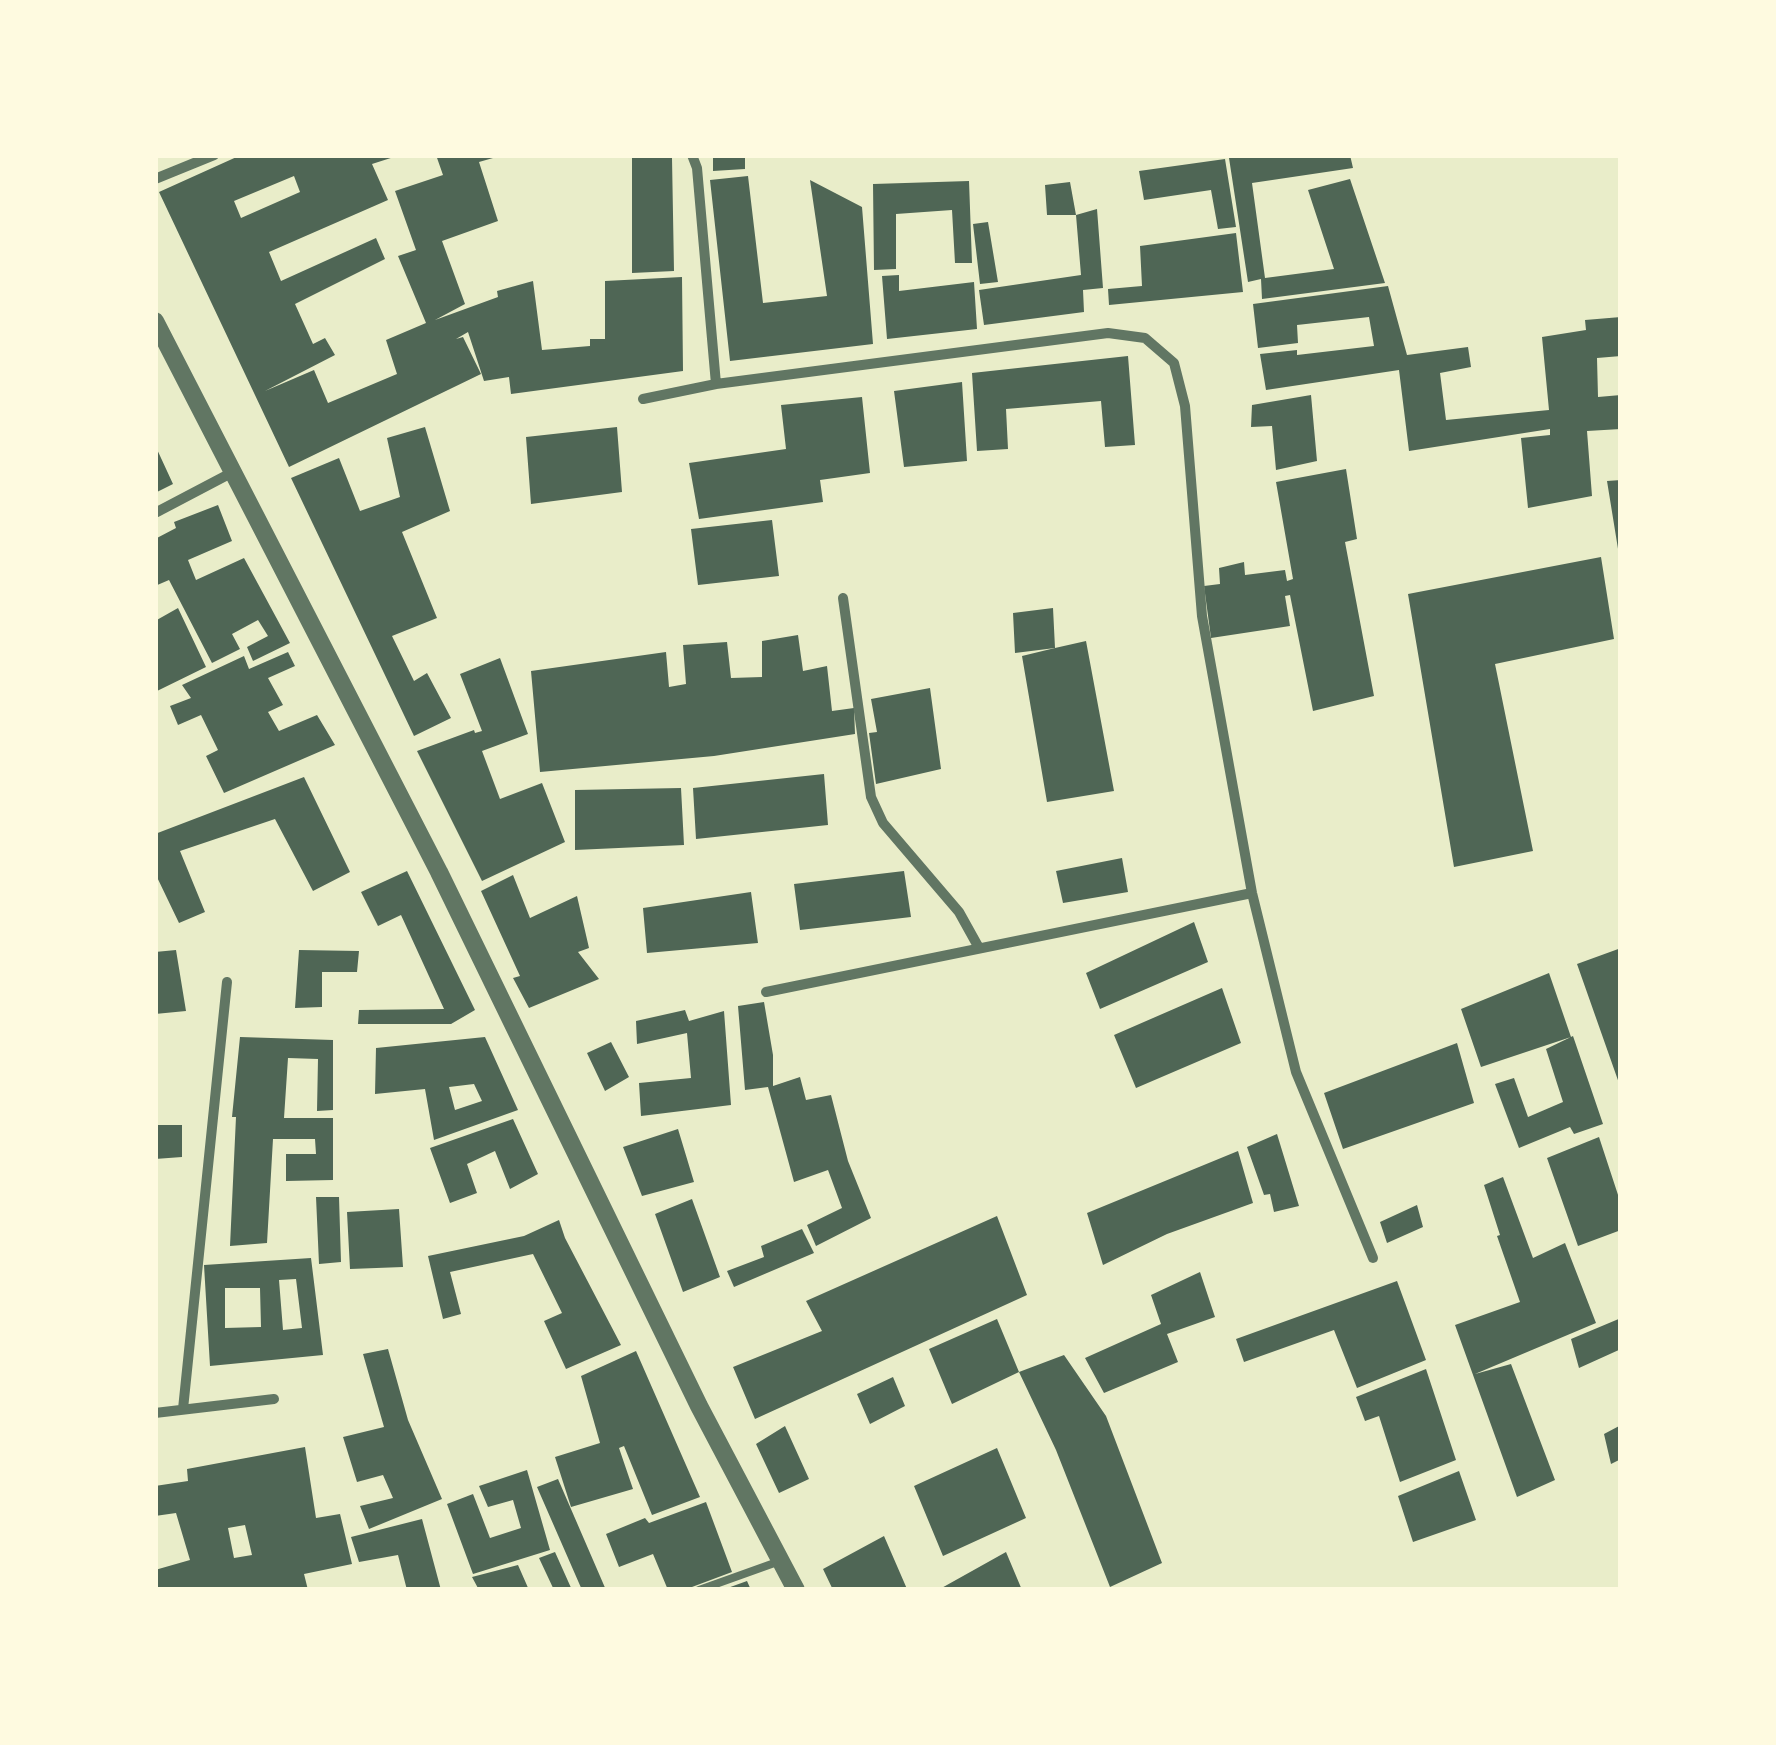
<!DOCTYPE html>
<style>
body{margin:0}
#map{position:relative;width:1776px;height:1745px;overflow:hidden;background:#e9edc9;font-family:Literata,serif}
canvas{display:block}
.frame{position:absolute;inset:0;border:158px solid #fefae0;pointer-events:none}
</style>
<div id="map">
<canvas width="1776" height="1745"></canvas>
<div class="frame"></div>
</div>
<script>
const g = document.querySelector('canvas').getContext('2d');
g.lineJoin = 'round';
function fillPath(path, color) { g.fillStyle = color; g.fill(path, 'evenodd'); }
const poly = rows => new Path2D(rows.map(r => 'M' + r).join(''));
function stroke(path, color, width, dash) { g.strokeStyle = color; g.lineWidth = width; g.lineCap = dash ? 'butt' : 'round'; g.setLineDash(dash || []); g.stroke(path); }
const building = poly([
 [241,155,397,156,372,164,388,200,269,252,281,281,376,238,385,259,295,304,313,344,325,338,335,355,265,391,314,370,328,403,397,374,386,340,426,323,398,256,416,250,395,191,443,175,436,155,500,156,479,162,498,221,442,241,465,304,435,320,498,297,497,291,533,281,542,350,590,346,590,339,605,339,605,281,682,277,683,371,511,394,509,377,484,381,468,332,456,339,463,337,481,374,289,467,159,192],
 [294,176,300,192,241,218,234,201],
 [713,155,745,155,745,169,713,171],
 [1247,155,1350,155,1353,168,1252,183,1265,278,1334,269,1308,190,1350,179,1385,283,1262,299,1261,279,1248,282,1229,158],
 [632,156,672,158,674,271,632,273],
 [1225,159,1236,227,1218,229,1211,190,1144,200,1139,171],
 [748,176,763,303,827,296,810,180,862,207,873,344,730,361,710,180],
 [969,181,972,263,955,263,952,210,896,214,896,269,874,270,873,184],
 [1070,182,1076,215,1097,209,1103,288,1083,290,1084,312,984,325,979,290,1081,275,1076,215,1047,215,1045,185],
 [988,222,998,282,980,284,973,224],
 [1236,233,1243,292,1109,305,1108,289,1142,286,1140,246],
 [899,275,899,291,974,282,977,329,887,339,882,276],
 [1388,286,1407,355,1468,347,1471,367,1440,373,1446,420,1549,410,1542,337,1586,330,1585,320,1621,317,1621,356,1597,358,1598,397,1621,395,1621,429,1587,431,1592,496,1528,508,1521,438,1550,435,1550,429,1409,451,1399,370,1266,390,1260,354,1297,350,1297,355,1374,346,1369,317,1297,325,1298,343,1258,348,1253,304],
 [1128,356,1135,445,1105,447,1101,401,1006,409,1008,449,977,451,972,373],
 [962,382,967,461,904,467,894,391],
 [1311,395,1317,461,1276,470,1272,426,1251,427,1252,405],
 [862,397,870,473,820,480,823,502,699,519,689,463,786,449,781,405],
 [425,427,450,511,402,532,437,618,392,636,414,681,427,673,451,718,414,736,291,478,339,458,360,511,400,497,387,438],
 [617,427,622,492,531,504,526,437],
 [155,445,173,484,155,493],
 [1346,469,1357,539,1345,542,1374,696,1313,711,1290,595,1285,596,1290,626,1211,638,1204,586,1220,584,1219,568,1244,562,1245,575,1285,570,1287,581,1293,579,1276,482],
 [1621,480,1621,555,1619,555,1607,481],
 [218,505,232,541,188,560,196,580,244,558,290,643,253,661,247,647,268,636,258,620,232,634,240,649,212,663,169,580,155,586,155,539,176,528,174,522],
 [772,520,779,576,698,585,691,529],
 [1601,557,1614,639,1495,664,1533,851,1454,867,1408,594],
 [178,608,206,667,155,692,155,621],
 [1053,608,1055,648,1086,641,1114,791,1047,802,1022,656,1055,648,1015,653,1013,613],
 [798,635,803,671,827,666,832,711,854,708,855,734,714,756,540,772,531,671,666,652,669,687,686,684,683,645,727,642,731,678,762,677,762,641],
 [288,652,295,666,268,678,283,705,268,712,279,731,317,715,335,745,224,793,206,756,218,750,201,715,178,725,170,706,191,698,182,685,244,656,249,669],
 [500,658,528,734,482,751,500,799,542,783,565,842,482,881,417,751,474,730,475,733,482,731,460,674],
 [930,688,941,769,876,784,869,733,877,732,871,699],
 [824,774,828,825,696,839,693,788],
 [304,777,350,872,313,891,275,819,180,851,205,912,179,923,155,873,155,834],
 [681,788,684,845,575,850,575,790],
 [1122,858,1128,892,1063,903,1056,871],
 [407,871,475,1010,451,1024,358,1024,359,1010,444,1009,401,915,378,926,361,892],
 [904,871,911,917,800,930,794,884],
 [513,875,530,918,577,896,589,948,578,952,599,979,529,1008,513,978,520,976,481,891],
 [751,892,758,943,647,953,643,908],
 [1194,922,1208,962,1100,1009,1086,973],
 [1621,948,1621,1086,1620,1086,1577,964],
 [176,950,186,1011,155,1014,155,952],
 [299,950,359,951,357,972,322,972,322,1007,295,1008],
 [1549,973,1571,1037,1481,1067,1461,1009],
 [1222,988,1241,1043,1136,1088,1114,1035],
 [764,1002,773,1055,773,1086,800,1077,806,1100,831,1095,848,1161,871,1218,816,1246,807,1225,842,1208,828,1170,794,1182,768,1087,745,1090,738,1006],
 [685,1010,689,1021,724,1011,731,1105,641,1116,639,1083,691,1078,687,1033,637,1044,636,1021],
 [1573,1036,1603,1124,1574,1134,1570,1127,1519,1148,1495,1084,1514,1078,1528,1117,1563,1102,1546,1049],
 [240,1037,333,1040,333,1110,317,1111,318,1059,288,1058,284,1118,333,1118,333,1180,286,1181,286,1154,316,1154,315,1139,273,1139,267,1243,230,1246,236,1117,232,1117],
 [485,1037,518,1110,434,1140,425,1089,375,1094,376,1048],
 [474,1084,482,1101,455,1110,449,1087],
 [611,1042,629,1077,605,1091,587,1053],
 [1457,1043,1474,1103,1343,1149,1324,1093],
 [513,1119,538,1174,510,1189,495,1151,467,1164,477,1193,450,1203,430,1148],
 [155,1125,182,1125,182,1157,155,1159],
 [678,1129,694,1182,642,1196,623,1147],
 [1277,1134,1299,1206,1274,1212,1270,1194,1264,1195,1247,1147],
 [1599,1137,1621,1204,1621,1230,1578,1246,1547,1158],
 [1238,1151,1253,1203,1167,1234,1103,1265,1087,1213],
 [1503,1177,1533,1258,1565,1243,1596,1323,1475,1374,1511,1364,1555,1480,1517,1497,1455,1325,1520,1302,1497,1236,1500,1235,1484,1185],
 [316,1197,339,1197,341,1262,319,1264],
 [692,1199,720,1277,683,1292,655,1214],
 [1417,1205,1423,1227,1387,1243,1380,1222],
 [399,1209,403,1267,350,1269,347,1212],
 [997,1216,1027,1295,755,1419,733,1367,822,1331,806,1301],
 [559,1220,565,1238,621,1345,566,1369,544,1321,562,1313,533,1254,450,1272,461,1314,443,1319,428,1256,524,1236],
 [802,1229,814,1253,734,1287,727,1271,764,1257,761,1246],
 [311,1258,323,1355,210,1366,204,1265],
 [296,1279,302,1328,283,1330,279,1280],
 [225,1288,260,1288,261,1327,225,1328],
 [1200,1272,1215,1317,1167,1334,1178,1362,1104,1393,1085,1358,1161,1324,1151,1295],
 [1397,1281,1426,1360,1357,1388,1334,1330,1244,1362,1236,1339],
 [1621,1318,1621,1349,1579,1368,1571,1339],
 [997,1319,1019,1372,952,1404,929,1349],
 [388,1349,408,1420,442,1499,369,1529,360,1506,393,1498,383,1475,357,1482,343,1437,384,1427,363,1354],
 [636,1351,700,1497,652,1515,624,1446,619,1448,633,1489,571,1507,555,1457,600,1443,581,1376],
 [1064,1355,1106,1416,1162,1563,1110,1587,1056,1450,1019,1372],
 [1426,1369,1456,1460,1400,1482,1379,1416,1365,1421,1356,1397],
 [893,1377,905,1406,870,1424,857,1394],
 [1621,1425,1621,1459,1611,1464,1604,1434],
 [785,1426,809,1479,779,1493,756,1444],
 [305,1447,316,1518,340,1514,352,1564,304,1574,308,1590,155,1590,155,1570,190,1560,176,1513,155,1516,155,1486,188,1481,187,1469],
 [245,1525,252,1555,234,1558,228,1528],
 [997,1448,1026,1518,943,1556,914,1486],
 [527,1470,550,1550,473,1574,447,1504,473,1494,490,1538,521,1528,513,1500,488,1507,479,1486],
 [1459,1471,1476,1520,1413,1542,1398,1496],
 [558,1479,606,1590,582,1590,537,1487],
 [706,1502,732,1572,684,1590,668,1590,653,1554,619,1567,606,1534,645,1518,649,1523],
 [422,1519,441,1590,407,1590,398,1555,359,1562,351,1537],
 [884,1536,907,1589,833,1590,823,1569],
 [555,1552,572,1590,554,1590,539,1558],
 [1006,1552,1022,1590,938,1590],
 [518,1565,529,1590,479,1590,472,1577],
 [747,1581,751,1590,722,1590]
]);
const service = poly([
 [699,1590,780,1561]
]);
const minor = poly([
 [692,155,697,168,716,384],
 [155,179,214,155],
 [643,399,716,384,1108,333,1145,338,1174,363,1185,406,1202,616,1252,893,1296,1072,1373,1258],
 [155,513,233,472],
 [843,598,871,797,883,823,959,912,979,948],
 [766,992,1252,893],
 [183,1409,227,982],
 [155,1413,274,1399]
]);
const tertiary = poly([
 [155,321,439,872,699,1406,796,1590]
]);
fillPath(building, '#4f6655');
stroke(service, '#617663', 8);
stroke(minor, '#617663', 10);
stroke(tertiary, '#617663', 18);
</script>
